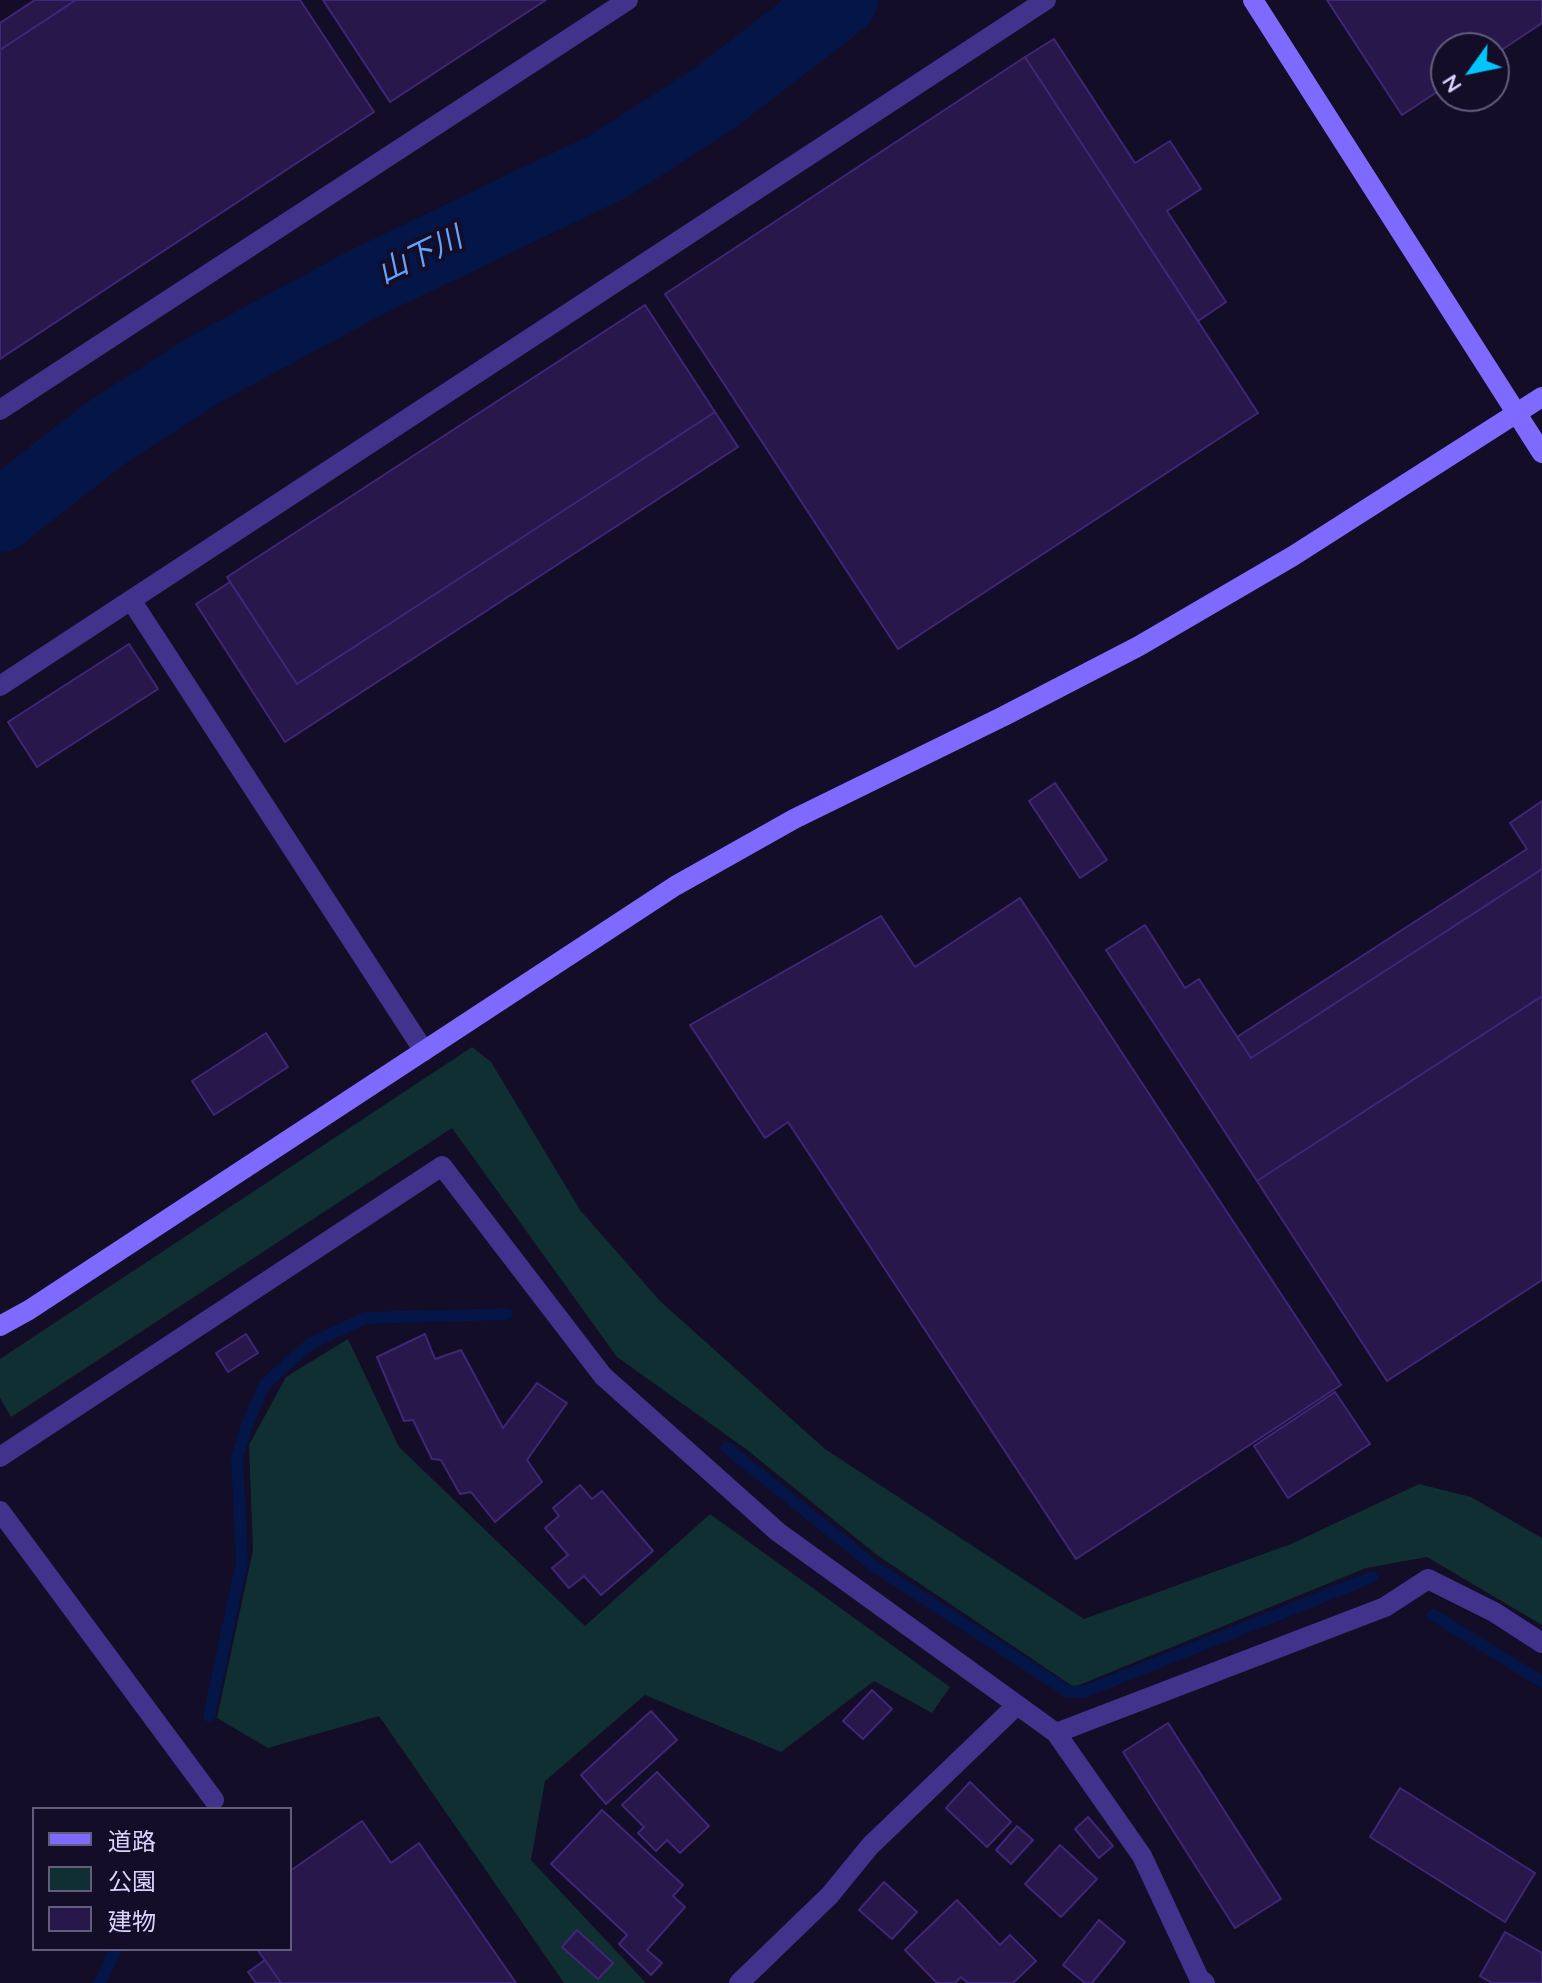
<!DOCTYPE html>
<meta charset="utf-8">
<style>
body{margin:0}
#map{position:relative;width:1542px;height:1983px;overflow:hidden;background:#140d27;font-family:Quicksand,"Noto Sans JP",sans-serif}
canvas{display:block}
.legend{position:absolute;left:32px;top:1807px;width:260px;height:144px;box-sizing:border-box;background:#140d27;border:2px solid #645c7d;margin:0;padding:10px 14px;list-style:none;font-size:24px;color:#ddd3ff}
.legend li{display:flex;align-items:center;gap:16px;height:40px}
.legend b{width:40px;border:2px solid #645c7d}
.north{position:absolute;left:1430px;top:32px;width:80px;height:80px;box-sizing:border-box;background:#140d27;border:2px solid #645c7d;border-radius:50%;rotate:237deg;font-size:22px;font-weight:700;line-height:32px;text-align:center;color:#ddd3ff}
.north::after{content:'';display:block;margin:auto;width:28px;height:36px;background:#00c6fe;clip-path:polygon(50% 0,100% 100%,50% 72%,0 100%)}
</style>
<div id="map">
<canvas width="1542" height="1983"></canvas>
<ul class="legend">
<li><b style="height:10px;background:#7f6aff"></b>道路</li>
<li><b style="height:22px;background:#0f2f32"></b>公園</li>
<li><b style="height:22px;background:#27174a"></b>建物</li>
</ul>
<div class="north">N</div>
</div>
<script>
const g = document.querySelector('canvas').getContext('2d');
g.lineJoin = 'round';
function fillPath(path, color) { g.fillStyle = color; g.fill(path, 'evenodd'); }
const poly = rows => new Path2D(rows.map(r => 'M' + r).join(''));
function stroke(path, color, width, dash) { g.strokeStyle = color; g.lineWidth = width; g.lineCap = dash ? 'butt' : 'round'; g.setLineDash(dash || []); g.stroke(path); }
function drawText(font, color, halo, rows, align = 'center') {
  g.font = font + ' Quicksand,"Noto Sans JP",sans-serif'; g.lineWidth = 8; g.setLineDash([]); g.textBaseline = 'middle'; g.strokeStyle = halo; g.fillStyle = color; for (const [text, x, y, turn = 0] of rows) {
    g.save(); g.translate(x, y); g.rotate((+turn || 0) * Math.PI / 180); g.textAlign = isNaN(turn) ? turn : align; if (halo) g.strokeText(text, 0, 0); g.fillText(text, 0, 0); g.restore();
  }
}
const green = poly([
 [472,1047,491,1062,580,1210,660,1301,825,1449,1084,1619,1291,1544,1419,1484,1471,1497,1542,1538,1542,1625,1427,1557,1366,1568,1074,1687,877,1555,746,1449,617,1357,452,1128,11,1417,0,1398,0,1359],
 [348,1339,399,1447,585,1626,710,1514,950,1687,932,1713,874,1681,781,1752,645,1695,545,1781,531,1860,646,1983,564,1983,379,1716,268,1748,217,1718,253,1550,249,1445,286,1377]
]);
const stream = poly([
 [727,1448,874,1566,1067,1691,1084,1692,1372,1577],
 [1433,1615,1542,1682],
 [209,1716,242,1562,237,1458,247,1425,265,1384,310,1344,365,1318,507,1314],
 [100,1983,116,1949]
]);
const river = poly([
 [0,516,103,435,202,371,365,283,611,165,716,97,842,0]
]);
const building = poly([
 [35,0,76,0,0,50,0,23,35,0],
 [76,0,300,0,374,112,0,359,0,50,76,0],
 [323,0,546,0,390,102,323,0],
 [1327,0,1542,0,1542,23,1494,55,1494,48,1446,48,1446,86,1402,115,1327,0],
 [1054,39,1135,163,1170,141,1201,189,1167,211,1226,302,1198,321,1025,57,1054,39],
 [1025,57,1258,413,898,649,665,294,1025,57],
 [645,305,715,412,297,684,227,577,645,305],
 [715,412,738,447,285,742,196,604,230,582,297,684,715,412],
 [129,644,158,689,37,767,8,722,129,644],
 [1055,783,1107,860,1080,878,1029,801,1055,783],
 [1542,801,1542,869,1251,1058,1237,1037,1527,849,1510,823,1542,801],
 [1542,869,1542,996,1257,1181,1106,950,1145,925,1185,988,1199,979,1251,1058,1542,869],
 [1020,898,1341,1385,1076,1559,788,1122,765,1138,690,1025,881,916,915,967,1020,898],
 [1542,996,1542,1280,1387,1381,1257,1181,1542,996],
 [266,1033,288,1067,214,1115,192,1081,266,1033],
 [246,1334,258,1353,228,1372,216,1353,246,1334],
 [425,1334,435,1359,461,1350,503,1428,537,1383,567,1403,527,1460,542,1482,495,1522,471,1492,460,1494,441,1460,432,1459,413,1420,404,1421,377,1357,425,1334],
 [1335,1392,1370,1444,1288,1498,1254,1446,1335,1392],
 [580,1485,592,1499,602,1491,653,1551,601,1595,584,1576,569,1588,552,1568,568,1555,545,1528,559,1516,553,1508,580,1485],
 [872,1690,892,1709,863,1739,843,1721,872,1690],
 [651,1711,677,1740,606,1804,581,1775,651,1711],
 [1168,1723,1281,1899,1235,1928,1123,1752,1168,1723],
 [657,1772,709,1826,680,1853,667,1840,656,1851,638,1833,644,1827,622,1805,657,1772],
 [970,1782,1011,1822,987,1847,946,1808,970,1782],
 [1400,1788,1535,1873,1505,1922,1370,1837,1400,1788],
 [602,1810,683,1885,673,1896,685,1907,647,1950,662,1963,651,1975,619,1944,627,1935,551,1864,602,1810],
 [1088,1817,1113,1846,1099,1858,1075,1829,1088,1817],
 [362,1821,391,1863,419,1843,516,1983,281,1983,257,1949,290,1949,290,1871,362,1821],
 [1017,1826,1033,1840,1011,1864,996,1850,1017,1826],
 [1060,1845,1097,1879,1061,1917,1025,1884,1060,1845],
 [884,1882,917,1912,892,1939,859,1910,884,1882],
 [957,1900,1000,1945,1010,1935,1036,1961,1013,1983,968,1983,961,1977,955,1983,937,1983,905,1950,957,1900],
 [1099,1920,1125,1942,1092,1983,1085,1983,1063,1965,1099,1920],
 [577,1930,613,1963,598,1979,562,1947,577,1930],
 [1505,1932,1542,1953,1542,1983,1492,1983,1480,1976,1505,1932],
 [265,1960,281,1983,256,1983,248,1972,265,1960]
]);
const lane = poly([
 [0,410,628,0],
 [131,600,424,1051],
 [0,686,1046,0]
]);
const street = poly([
 [0,1457,442,1166,603,1376,778,1532,1056,1733,1142,1856,1199,1978,1205,1983],
 [0,1511,214,1800],
 [1056,1733,1385,1607,1428,1579,1494,1612,1542,1643],
 [739,1983,830,1895,870,1846,1017,1705]
]);
const secondary = poly([
 [1253,0,1542,453],
 [0,1326,29,1310,675,886,794,819,1004,716,1139,646,1293,556,1542,397]
]);
const waterNames = [
 ["山下川",420,256,-26]
];
fillPath(green, '#0f2f32');
stroke(stream, '#041548', 12);
stroke(river, '#041548', 72);
fillPath(building, '#27174a');
stroke(building, '#402679', 2);
stroke(lane, '#41338b', 20);
stroke(street, '#41338b', 20);
stroke(secondary, '#7f6aff', 20);
drawText('italic 30px', '#61a3ff', '#140d27', waterNames);
</script>
